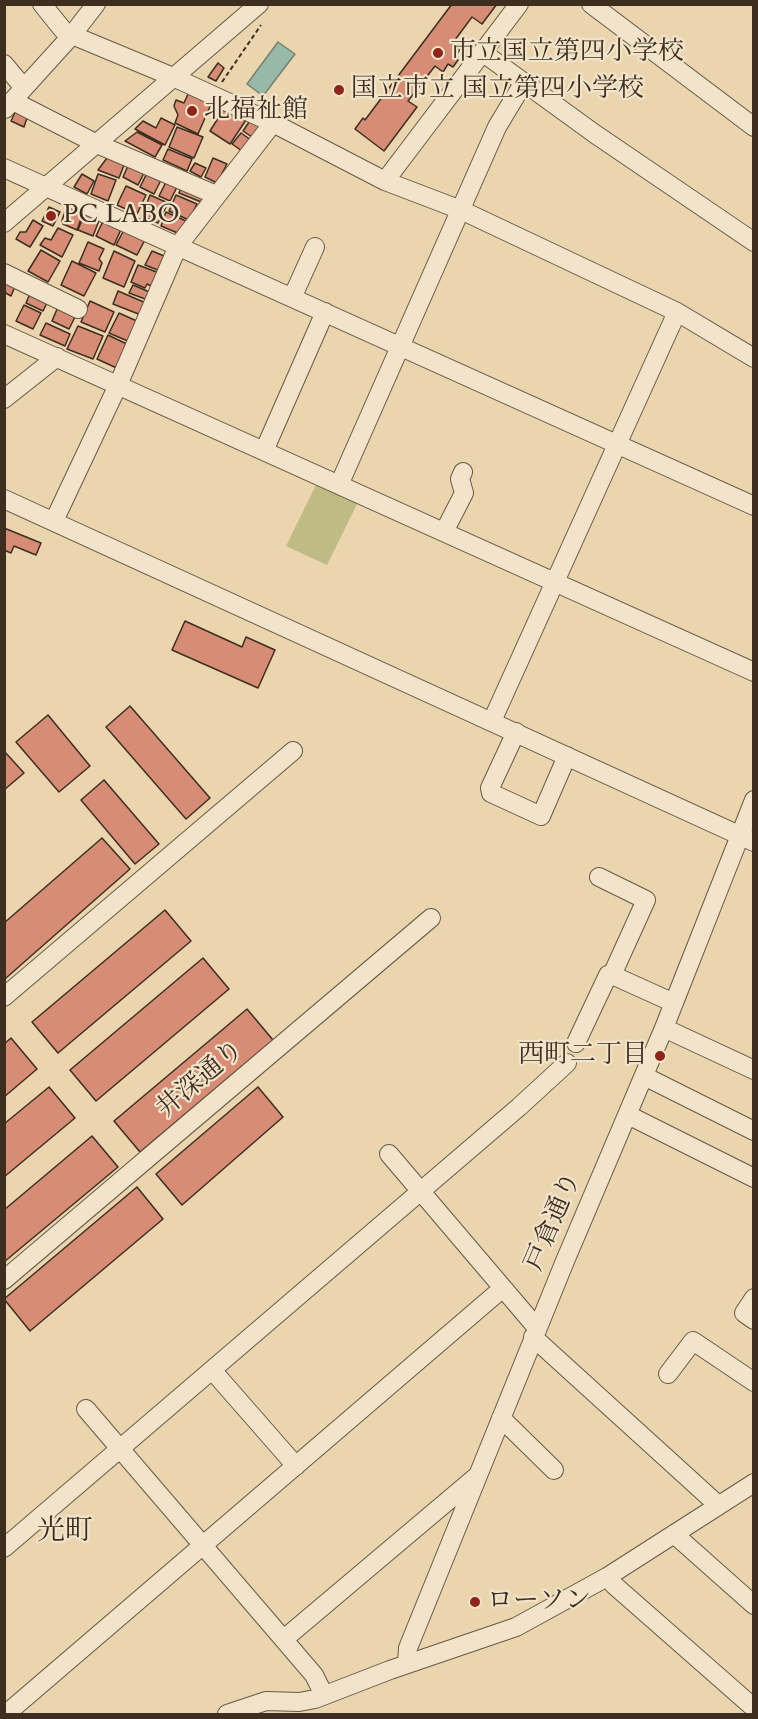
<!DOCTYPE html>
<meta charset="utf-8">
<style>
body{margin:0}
#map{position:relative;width:758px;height:1719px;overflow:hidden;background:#ead5ae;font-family:Cardo,serif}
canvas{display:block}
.frame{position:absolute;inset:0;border:6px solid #3e2e20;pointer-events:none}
</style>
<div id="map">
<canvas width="758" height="1719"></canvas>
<div class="frame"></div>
</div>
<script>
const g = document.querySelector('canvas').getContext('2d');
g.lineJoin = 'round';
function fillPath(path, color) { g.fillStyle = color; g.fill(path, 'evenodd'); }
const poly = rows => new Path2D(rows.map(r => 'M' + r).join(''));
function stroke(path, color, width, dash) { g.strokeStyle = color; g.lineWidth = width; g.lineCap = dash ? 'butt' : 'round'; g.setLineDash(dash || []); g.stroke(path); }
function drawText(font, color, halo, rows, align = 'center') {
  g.font = font + ' Cardo,"Noto Serif JP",serif'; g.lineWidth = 4.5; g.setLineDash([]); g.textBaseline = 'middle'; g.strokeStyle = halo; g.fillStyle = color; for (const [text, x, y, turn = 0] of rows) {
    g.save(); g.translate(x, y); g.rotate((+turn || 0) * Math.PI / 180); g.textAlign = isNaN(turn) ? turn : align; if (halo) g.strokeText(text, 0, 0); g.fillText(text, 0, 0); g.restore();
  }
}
const green = poly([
 [318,481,359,500,327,565,286,546]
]);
const water = poly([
 [278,42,295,54,263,96,247,84,278,42]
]);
const building = poly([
 [452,4,497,4,482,24,472,17,452,44,460,50,454,57,458,60,453,67,448,64,443,72,435,66,408,101,417,107,384,151,355,129,363,118,365,120,452,4],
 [218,63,224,68,216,81,208,77,218,63],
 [188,94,212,102,198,134,175,123,178,115,174,106,176,100,184,103,188,94],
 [227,104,248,117,230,144,210,131,227,104],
 [16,110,28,115,24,127,11,121,16,110],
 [253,116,265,124,255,139,243,131,253,116],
 [161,118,175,125,165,145,135,129,143,121,156,128,161,118],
 [177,127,203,137,194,158,169,147,177,127],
 [137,132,162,145,155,157,125,141,137,132],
 [241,133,251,140,242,151,232,144,241,133],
 [168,149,192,159,187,171,163,160,168,149],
 [110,154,126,160,119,178,98,170,110,154],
 [213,158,227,164,217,183,205,177,213,158],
 [130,161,146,169,138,185,123,177,130,161],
 [195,163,206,168,201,177,190,171,195,163],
 [149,169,163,176,154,194,140,187,149,169],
 [82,174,94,181,87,194,74,187,82,174],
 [98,174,116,180,108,201,91,194,98,174],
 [168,178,179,183,170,201,159,196,168,178],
 [183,183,208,194,201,202,179,193,183,183],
 [126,186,146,195,137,214,117,205,126,186],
 [150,195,168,203,158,223,142,216,150,195],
 [176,195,197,204,189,220,169,211,176,195],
 [69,201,85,208,77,230,63,224,62,220,69,201],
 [49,207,60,212,53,226,42,221,49,207],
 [85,212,100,218,93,236,78,230,85,212],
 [166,212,186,221,180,234,161,226,166,212],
 [105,217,123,225,114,245,96,236,105,217],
 [33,220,43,226,30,247,16,239,20,232,26,232,33,220],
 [126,226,147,236,137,255,116,245,126,226],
 [58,228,73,235,62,257,40,245,45,238,51,240,58,228],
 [88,242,104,249,99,259,102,263,99,271,79,263,88,242],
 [41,250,60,261,48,282,28,271,41,250],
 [114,251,135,261,124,287,103,278,114,251],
 [152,251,169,258,163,272,145,265,152,251],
 [72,261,96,273,84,296,61,285,72,261],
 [138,265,162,274,153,287,147,284,145,288,131,282,138,265],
 [4,276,17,282,11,296,4,292,4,276],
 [133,285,152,293,148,300,129,293,133,285],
 [32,289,50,297,43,311,26,303,32,289],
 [118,291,146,303,141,315,113,304,118,291],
 [90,301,114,312,105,332,81,322,90,301],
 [60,302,78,311,69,329,52,321,60,302],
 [24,305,41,313,33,329,16,321,24,305],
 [119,313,139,322,130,342,109,333,119,313],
 [46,323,70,334,65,346,40,335,46,323],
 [78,326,103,336,93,359,67,349,78,326],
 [108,335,131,346,121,370,97,359,108,335],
 [4,528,41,543,36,555,14,546,11,553,4,550,4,528],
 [185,621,242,647,246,637,275,650,258,688,172,650,185,621],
 [130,706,210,798,186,819,106,727,130,706],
 [48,715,90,766,59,792,16,742,48,715],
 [4,751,24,773,4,790,4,751],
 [104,780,159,844,135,864,81,800,104,780],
 [102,838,130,869,6,978,4,976,4,923,102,838],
 [165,910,191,941,58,1053,32,1022,165,910],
 [203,958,229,989,96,1101,70,1070,203,958],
 [247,1009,273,1040,140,1152,114,1121,247,1009],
 [11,1038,37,1069,4,1097,4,1044,11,1038],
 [49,1087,75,1118,4,1177,4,1124,49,1087],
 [258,1087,283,1117,182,1205,156,1174,258,1087],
 [92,1136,118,1167,4,1262,4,1210,92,1136],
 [137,1187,163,1219,30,1331,4,1299,137,1187]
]);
const path = poly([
 [222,82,261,25]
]);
const minor = poly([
 [42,4,63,30,72,35,173,77,273,123,385,181,461,210,677,312,754,358],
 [591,4,754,127],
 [482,52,595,134,754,242],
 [4,64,24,88],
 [13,101,97,144,216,195],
 [5,109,72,35,96,4],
 [4,168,754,506],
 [385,181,519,4],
 [4,223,259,4],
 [4,273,78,309],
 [292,298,315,247],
 [4,334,754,672],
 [4,399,57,357],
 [264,451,325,312],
 [339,485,497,127,524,82],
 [4,499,754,842],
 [54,521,118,385,178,246,273,123],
 [444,532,464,493,460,479,463,472],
 [492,721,677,312],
 [516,732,490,788,491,793,541,816,567,756],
 [599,877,646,900,612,975,674,1003],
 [4,997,293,751],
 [664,1028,754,1070],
 [576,1043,608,975,612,975],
 [644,1076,754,1131],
 [628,1115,754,1178],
 [389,1154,537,1328],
 [4,1280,431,918],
 [754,1298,744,1313,754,1320],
 [533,1337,718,1505],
 [212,1370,296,1466],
 [668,1374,693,1341,754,1382],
 [86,1409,314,1675,324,1695],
 [501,1418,554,1470],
 [674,1534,754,1605],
 [4,1548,519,1107,567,1063],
 [607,1577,614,1585,754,1708],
 [284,1639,476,1477],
 [407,1664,408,1648,565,1261,664,1028,754,800],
 [6,1714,503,1288],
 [227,1714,266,1701,299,1702,315,1699,390,1670,516,1627,607,1577,754,1483]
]);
const markers = [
 [438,53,6,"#8f2418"],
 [339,90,6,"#8f2418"],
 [192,111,6,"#8f2418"],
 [51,216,6,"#8f2418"],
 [660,1056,6,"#8f2418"],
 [475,1602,6,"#8f2418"]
];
const poiNames = [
 ["市立国立第四小学校",450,53],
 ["国立市立 国立第四小学校",351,90],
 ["北福祉館",204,111],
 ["PC LABO",63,216],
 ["西町二丁目",648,1056,"right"],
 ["ローソン",487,1602]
];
const streetNames = [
 ["井深通り",201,1080,-40],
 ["戸倉通り",554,1222,-67]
];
const quarterNames = [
 ["光町",65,1533]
];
fillPath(green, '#bfbb85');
fillPath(water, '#98b9a7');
stroke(water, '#748171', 1.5);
fillPath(building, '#d78d75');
stroke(building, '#3e2e20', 1.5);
stroke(minor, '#695844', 20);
stroke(path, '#3e2e20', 2, [4.5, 3]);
stroke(minor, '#f1e4ca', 18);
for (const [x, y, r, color] of markers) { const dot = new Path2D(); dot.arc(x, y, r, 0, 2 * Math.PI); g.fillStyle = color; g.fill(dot); stroke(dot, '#f1e4ca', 2); }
drawText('26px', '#3e2e20', '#f1e4ca', poiNames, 'left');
drawText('26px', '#3e2e20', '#f1e4ca', streetNames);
drawText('28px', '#3e2e20', '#f1e4ca', quarterNames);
</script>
